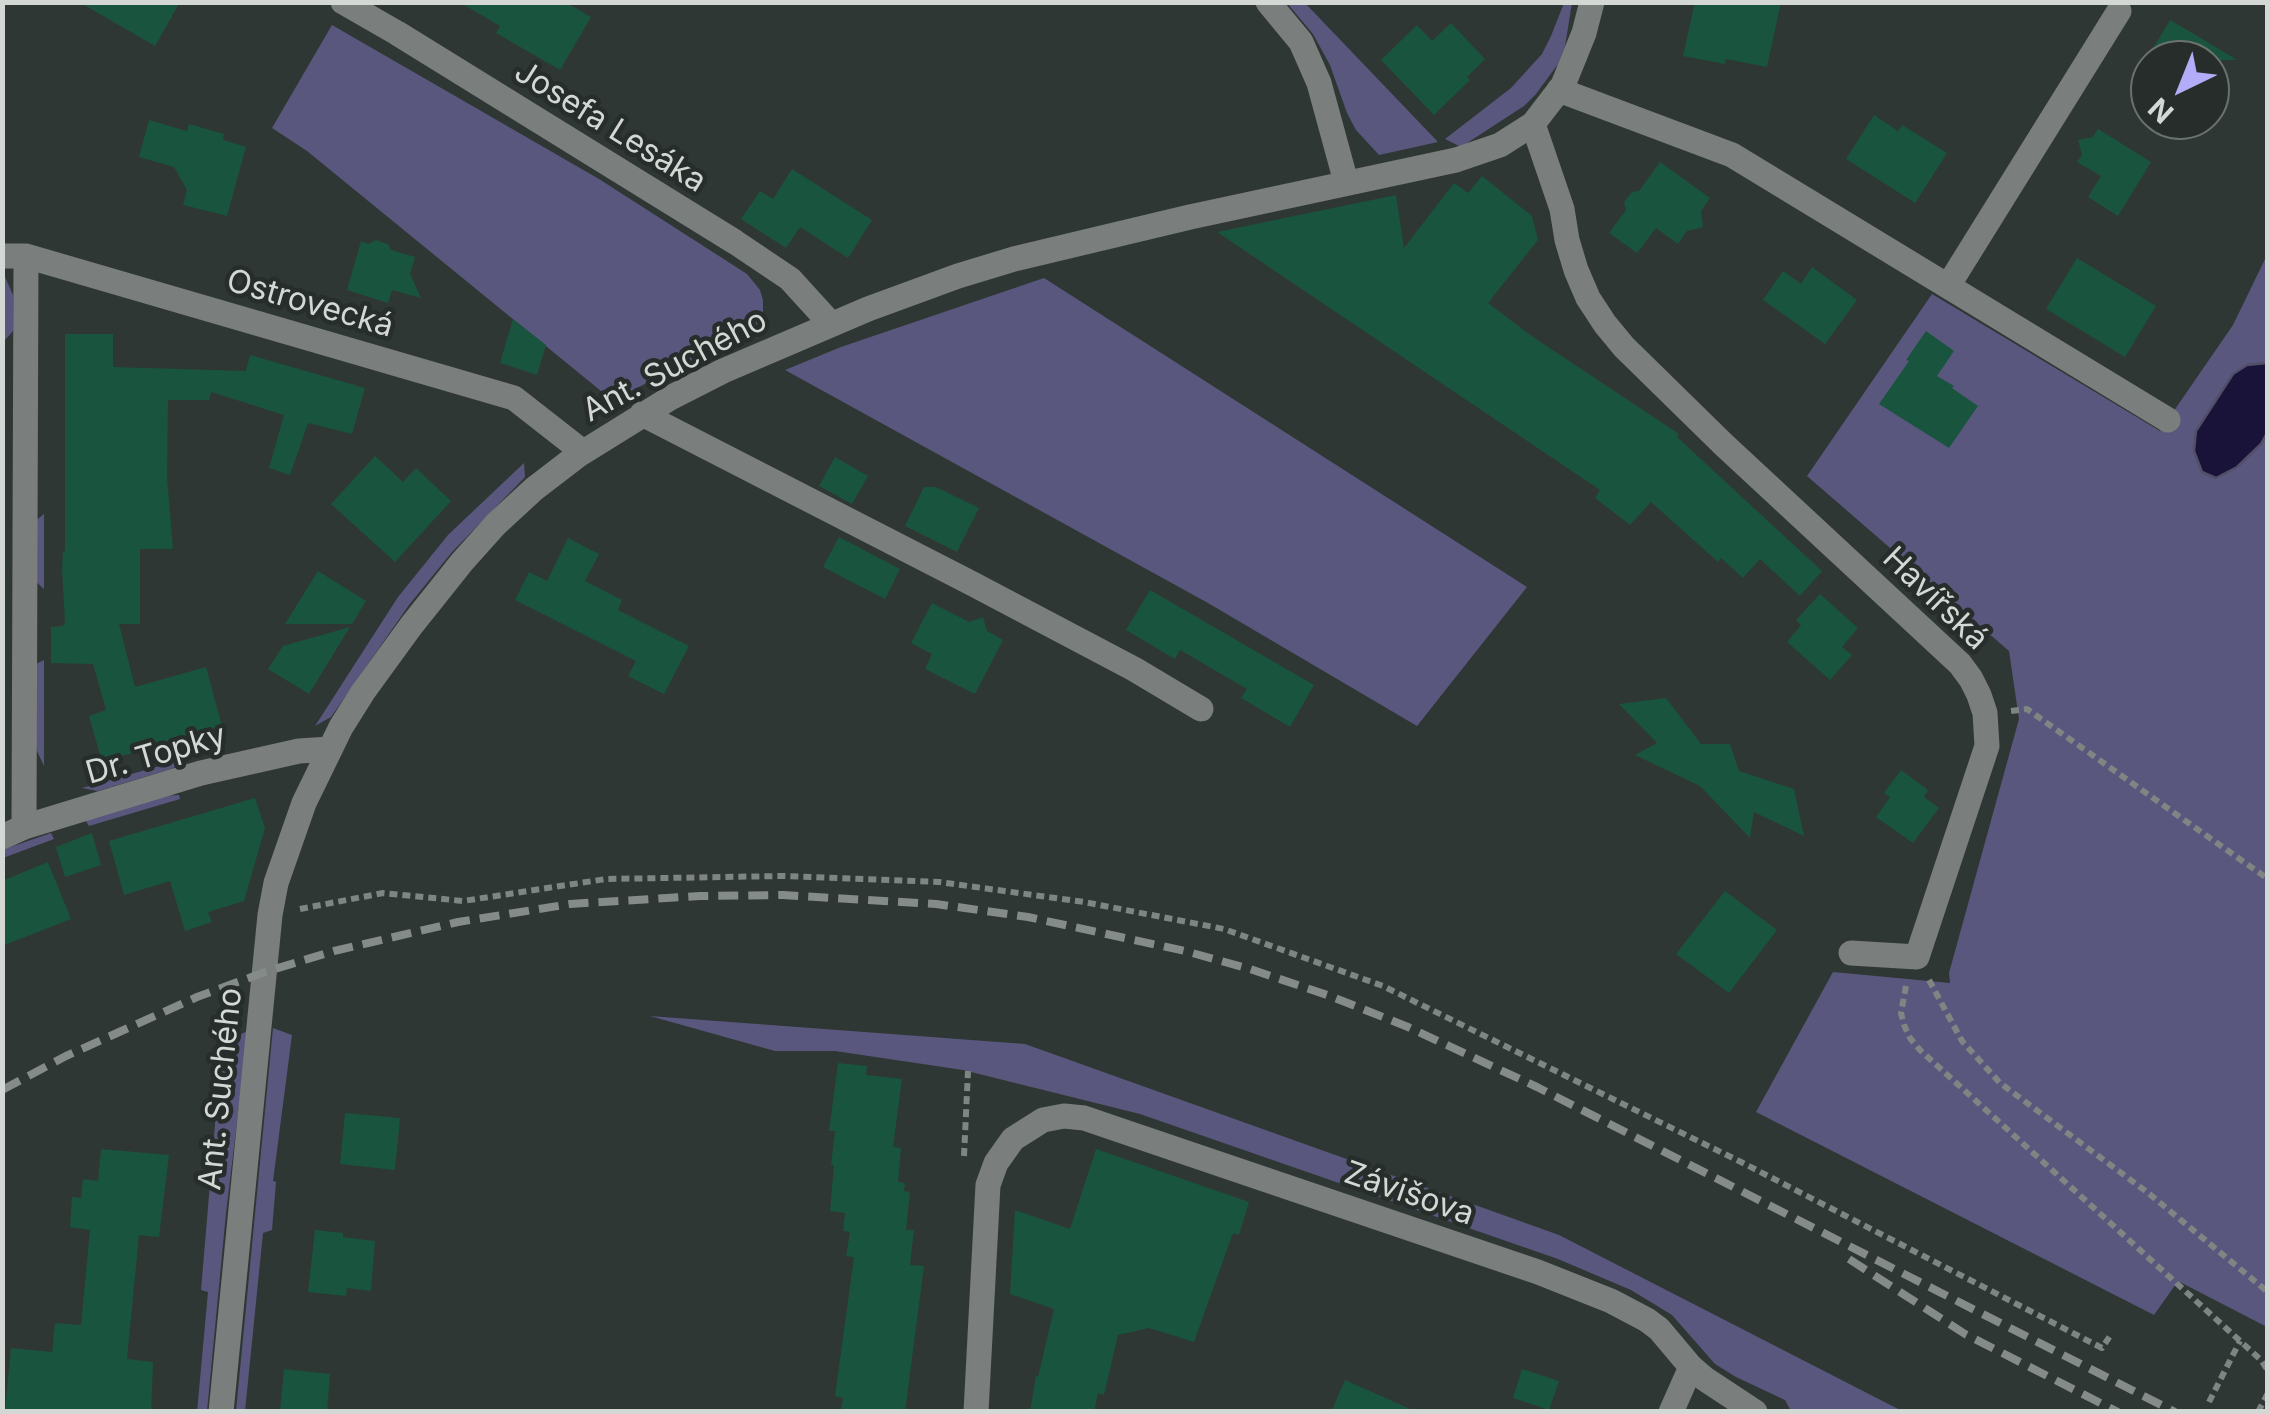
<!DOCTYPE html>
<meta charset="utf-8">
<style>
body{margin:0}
#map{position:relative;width:2270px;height:1414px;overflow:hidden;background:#2f3734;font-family:Inter,sans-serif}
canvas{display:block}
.frame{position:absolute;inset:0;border:5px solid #d3d8d5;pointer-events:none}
.north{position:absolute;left:2130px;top:40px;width:100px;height:100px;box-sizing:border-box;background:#262d2a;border:2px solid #6b716e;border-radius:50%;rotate:223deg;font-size:28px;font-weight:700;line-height:40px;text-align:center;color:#d3d8d5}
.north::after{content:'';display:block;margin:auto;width:35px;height:45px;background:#b3adf9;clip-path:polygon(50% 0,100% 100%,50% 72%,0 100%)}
</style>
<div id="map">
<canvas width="2270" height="1414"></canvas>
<div class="frame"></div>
<div class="north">N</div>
</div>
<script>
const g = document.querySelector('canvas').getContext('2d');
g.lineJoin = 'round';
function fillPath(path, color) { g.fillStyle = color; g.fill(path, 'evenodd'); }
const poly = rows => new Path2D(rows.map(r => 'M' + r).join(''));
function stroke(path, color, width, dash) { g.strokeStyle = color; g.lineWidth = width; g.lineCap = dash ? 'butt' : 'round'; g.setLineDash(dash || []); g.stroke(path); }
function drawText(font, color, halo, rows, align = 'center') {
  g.font = font + ' Inter,sans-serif'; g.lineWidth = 9; g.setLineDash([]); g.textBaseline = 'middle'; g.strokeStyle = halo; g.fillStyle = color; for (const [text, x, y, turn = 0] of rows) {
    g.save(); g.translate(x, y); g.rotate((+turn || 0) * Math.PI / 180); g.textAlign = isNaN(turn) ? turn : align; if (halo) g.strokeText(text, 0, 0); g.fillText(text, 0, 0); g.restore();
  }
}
const green = poly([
 [1287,3,1305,3,1438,142,1379,155,1356,130,1347,113,1330,65,1313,34],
 [1564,3,1572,3,1565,46,1558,64,1536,94,1524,106,1461,147,1445,139,1511,88,1542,54,1551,36],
 [332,25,599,179,747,274,760,290,763,300,763,312,754,331,612,400,307,151,272,128],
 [2267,255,2267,1327,2178,1281,2154,1315,1756,1112,1833,972,1950,983,1949,973,2019,719,2009,651,1807,476,1932,294,2160,431,2233,325],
 [5,277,13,295,13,331,5,340],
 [1044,278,1527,587,1417,726,1208,603,785,370,841,347],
 [524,463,525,477,452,552,409,605,331,717,315,726,398,597,448,535],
 [44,514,44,589,34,580,34,522],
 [44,660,44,766,37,751,34,733,36,664],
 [181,760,174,768,98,791,82,788],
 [179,795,180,799,89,826,85,820,160,796],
 [51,833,54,839,3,858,2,850],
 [650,1016,1025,1044,1559,1235,1902,1411,1791,1411,1785,1400,1736,1377,1715,1364,1672,1315,1631,1290,1558,1259,1140,1114,963,1070,835,1051,775,1051],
 [273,1028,292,1035,273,1181,276,1182,272,1230,263,1233,245,1411,236,1411],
 [248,1031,226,1213,207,1411,197,1412,208,1292,201,1290,222,1042]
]);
const water = poly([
 [2267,363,2267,433,2261,444,2237,467,2216,478,2202,472,2194,451,2196,431,2233,374,2247,365,2267,363]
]);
const building = poly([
 [79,2,180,2,155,46],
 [459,2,565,2,591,17,560,70,496,33,500,26],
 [1695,2,1781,2,1767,67,1726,59,1725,64,1683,56],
 [2170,20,2194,34,2237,60,2146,60],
 [1451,23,1485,59,1467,77,1470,80,1434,115,1381,60,1417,25,1432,41],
 [1874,115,1898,131,1902,125,1947,153,1915,203,1846,159],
 [149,120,187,131,189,124,224,134,223,140,246,147,227,216,183,205,187,190,174,167,139,157],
 [2098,129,2151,162,2118,216,2088,197,2101,176,2077,162,2082,155,2078,140,2093,137],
 [1660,162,1710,198,1701,211,1703,227,1687,231,1678,244,1656,228,1637,253,1609,233,1626,210,1624,202,1632,192,1639,191],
 [792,169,872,220,848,258,800,227,786,248,741,219,760,191,773,199],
 [1482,176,1532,216,1538,240,1488,303,1533,337,1679,434,1677,437,1822,571,1800,596,1760,559,1743,578,1721,558,1718,562,1651,502,1630,525,1595,498,1600,490,1217,232,1396,195,1404,248,1454,183,1468,193],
 [375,240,388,244,391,250,415,257,410,274,421,298,392,290,388,303,347,290,361,241,369,244],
 [2077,258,2156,306,2125,357,2046,309],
 [1812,267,1857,300,1825,344,1763,300,1783,271,1801,284],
 [513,319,546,345,537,375,500,363],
 [1926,331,1954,351,1937,376,1954,386,1952,388,1978,406,1949,448,1879,404,1909,361,1906,360],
 [65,334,113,334,113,367,246,371,250,355,365,388,352,434,308,423,290,475,269,468,284,415,211,392,209,400,168,400,167,477,173,549,140,549,140,624,119,624,135,687,206,667,222,726,102,762,89,716,106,710,93,664,51,663,51,627,63,626,65,622,62,569,63,551,65,551],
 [375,456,403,482,416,468,451,501,395,562,331,504],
 [835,457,868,476,852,504,819,486],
 [924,487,936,487,979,508,957,552,905,526],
 [839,537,900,569,885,599,823,567],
 [568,538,599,554,585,581,622,600,618,610,689,646,664,694,628,676,636,661,515,600,529,572,547,581],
 [318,571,366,601,352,624,285,624],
 [1150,590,1314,685,1290,727,1241,698,1247,689,1180,650,1175,659,1126,630],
 [1820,594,1858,628,1842,647,1852,655,1830,680,1787,642,1801,625,1796,620],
 [932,603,969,622,983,617,987,631,1003,640,975,694,925,669,932,654,911,643],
 [350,627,309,694,268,669,283,646],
 [1666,698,1701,744,1730,744,1739,771,1794,789,1804,836,1754,812,1750,838,1700,786,1635,755,1657,743,1619,704],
 [1901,770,1928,790,1924,797,1939,808,1913,843,1876,817,1890,797,1884,793],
 [255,798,265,828,244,901,208,912,212,922,185,931,170,881,124,895,109,841],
 [92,833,101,865,65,877,56,847],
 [48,862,71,919,2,946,2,881],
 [1725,891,1777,930,1729,993,1676,954],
 [838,1063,867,1066,866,1075,902,1079,893,1147,901,1148,898,1182,905,1183,904,1191,910,1192,906,1230,914,1230,910,1265,924,1266,905,1412,841,1412,843,1398,835,1396,854,1257,846,1256,850,1232,843,1231,845,1213,830,1211,834,1165,831,1165,835,1131,829,1131],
 [345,1113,400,1118,395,1170,340,1164],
 [101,1149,169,1155,159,1237,139,1235,127,1359,153,1362,151,1412,5,1412,11,1348,52,1352,55,1323,81,1325,90,1230,70,1227,72,1197,81,1198,83,1179,98,1181],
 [1096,1149,1249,1202,1239,1235,1233,1233,1194,1342,1149,1328,1118,1335,1104,1395,1098,1393,1094,1412,1030,1412,1036,1376,1038,1377,1054,1309,1010,1294,1015,1210,1070,1229],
 [315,1230,343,1233,343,1237,375,1241,371,1291,347,1288,346,1296,308,1292],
 [284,1369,330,1374,327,1412,280,1412],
 [1522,1369,1559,1381,1549,1410,1513,1398],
 [1345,1380,1417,1412,1331,1412]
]);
const path = poly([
 [2011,711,2027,709,2268,879],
 [300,909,383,893,463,901,606,879,783,876,939,882,1084,902,1224,929,1383,986,1743,1163,2102,1348,2112,1333],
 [1929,980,1962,1041,2000,1083,2147,1192,2268,1292],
 [1906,986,1901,1013,1904,1025,1910,1038,1920,1050,2261,1360,2268,1371],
 [964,1156,968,1071],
 [2209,1402,2240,1341],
 [2258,1412,2268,1393]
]);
const minor = poly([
 [343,2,397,33,735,242,790,279,831,324],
 [1268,2,1301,42,1319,83,1346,182],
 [1559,90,1732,155,2168,420],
 [1533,124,1562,209,1567,240,1576,270,1588,298,1605,324,1624,347,1723,444,1960,664,1971,679,1979,695,1985,713,1987,746,1917,957,1851,953],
 [2,256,26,256,514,398,583,452],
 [1948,286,2119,11],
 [642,414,971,583,1134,669,1201,709],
 [24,827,26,256],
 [2,837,24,827,201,773,299,751,330,749],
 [221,1412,270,915,276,883,304,803,341,727,363,692,411,626,462,562,496,524,534,489,577,456,672,397,723,371,868,309,958,276,1014,259,1190,217,1456,160,1500,145,1533,124,1563,85,1584,33,1592,2],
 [976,1412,988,1185,996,1163,1013,1139,1043,1120,1064,1116,1084,1118,1128,1133,1538,1272,1611,1301,1647,1320,1659,1329,1691,1367,1705,1379,1755,1412],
 [1671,1412,1691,1367]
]);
const rail = poly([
 [2,1090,66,1056,197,997,265,972,334,951,458,922,570,904,700,896,783,895,936,904,1028,917,1185,951,1250,969,1330,996,1408,1027,1537,1087,2175,1412],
 [1849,1259,1965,1334,2118,1412]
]);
const streetNames = [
 ["Josefa Lesáka",610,127,32],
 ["Ostrovecká",310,304,16],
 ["Ant. Suchého",675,366,-28],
 ["Havířská",1935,599,44],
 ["Dr. Topky",156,755,-16],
 ["Ant. Suchého",221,1089,-84],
 ["Závišova",1409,1194,19]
];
fillPath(green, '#5a577e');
fillPath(water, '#191339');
stroke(water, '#514e68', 2.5);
fillPath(building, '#19543e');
stroke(path, '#7e8582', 6, [8, 5]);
stroke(minor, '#7a7e7c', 25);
stroke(rail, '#858b88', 8, [20, 10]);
drawText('32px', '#d3d8d5', '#262d2a', streetNames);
</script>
